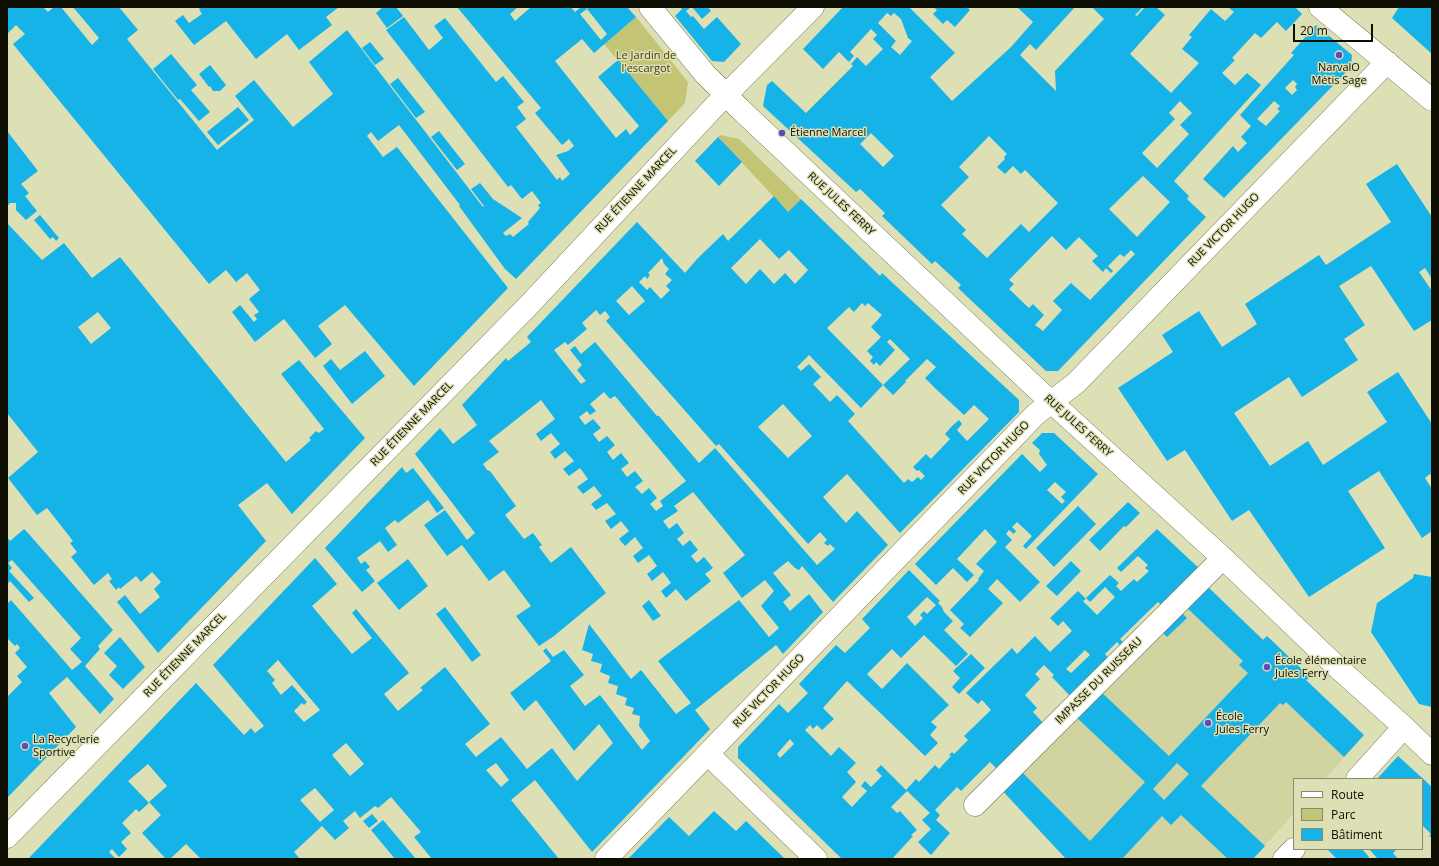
<!DOCTYPE html>
<meta charset="utf-8">
<style>
body{margin:0}
#map{position:relative;width:1439px;height:866px;overflow:hidden;background:#dddfb5;font-family:"Open Sans",sans-serif}
canvas{display:block}
.frame{position:absolute;inset:0;border:8px solid #0e0e02;pointer-events:none}
.legend{position:absolute;left:1293px;top:778px;width:130px;height:72px;box-sizing:border-box;background:#dddfb5;border:1px solid #8a8b6d;margin:0;padding:5px 7px;list-style:none;font-size:12px;color:#0e0e02}
.legend li{display:flex;align-items:center;gap:8px;height:20px}
.legend b{width:20px;border:1px solid #8a8b6d}
.scale{position:absolute;left:1293px;top:24px;width:80px;height:18px;box-sizing:border-box;border:2px solid #0e0e02;border-top:0;padding-left:5px;font-size:12px;line-height:14px;white-space:nowrap;color:#0e0e02;-webkit-text-stroke:3px #dddfb5;paint-order:stroke}
</style>
<div id="map">
<canvas width="1439" height="866"></canvas>
<div class="frame"></div>
<ul class="legend">
<li><b style="height:5px;background:#fff"></b>Route</li>
<li><b style="height:11px;background:#c3c574"></b>Parc</li>
<li><b style="height:11px;background:#16b3e9"></b>Bâtiment</li>
</ul>
<div class="scale">20 m</div>
</div>
<script>
const g = document.querySelector('canvas').getContext('2d');
g.lineJoin = 'round';
function fillPath(path, color) { g.fillStyle = color; g.fill(path, 'evenodd'); }
const poly = rows => new Path2D(rows.map(r => 'M' + r).join(''));
function stroke(path, color, width, dash) { g.strokeStyle = color; g.lineWidth = width; g.lineCap = dash ? 'butt' : 'round'; g.setLineDash(dash || []); g.stroke(path); }
function drawText(font, color, halo, rows, align = 'center') {
  g.font = font + ' "Open Sans",sans-serif'; g.lineWidth = 3; g.setLineDash([]); g.textBaseline = 'middle'; g.strokeStyle = halo; g.fillStyle = color; for (const [text, x, y, turn = 0] of rows) {
    g.save(); g.translate(x, y); g.rotate((+turn || 0) * Math.PI / 180); g.textAlign = isNaN(turn) ? turn : align; if (halo) g.strokeText(text, 0, 0); g.fillText(text, 0, 0); g.restore();
  }
}
const built = poly([
 [1206,585,1263,639,1267,636,1310,677,1306,681,1364,735,1325,779,1294,779,1294,813,1253,859,1066,859,999,787]
]);
const green = poly([
 [636,17,688,82,685,103,668,121,604,44],
 [720,135,739,139,801,199,788,212,718,137]
]);
const building = poly([
 [7,7,43,7,48,12,54,7,61,7,92,45,99,38,73,7,119,7,138,30,127,39,217,150,254,120,235,96,254,80,293,127,333,94,309,62,347,30,483,207,484,206,471,189,480,183,493,199,522,218,503,233,506,236,510,234,513,237,529,224,528,222,540,208,538,205,541,203,532,191,522,199,511,185,508,187,386,30,404,17,429,50,443,38,434,26,445,18,496,82,503,76,524,102,517,107,526,119,516,127,557,180,560,177,562,181,570,174,556,155,568,151,574,146,569,139,562,145,535,113,541,108,457,7,518,7,510,14,515,21,531,7,571,7,575,12,581,7,585,7,587,9,580,14,601,40,607,34,587,9,589,7,627,7,636,17,594,53,582,39,555,61,616,138,626,129,630,135,639,126,598,77,618,60,668,121,516,279,505,269,459,206,460,205,399,125,378,141,371,132,367,136,383,157,397,147,508,288,414,386,345,305,318,326,332,344,315,358,284,319,255,342,232,312,240,305,254,322,257,319,254,315,259,312,249,299,260,290,247,273,236,282,226,270,209,284,13,44,25,34,16,25,7,34],
 [202,7,339,7,326,17,332,25,299,50,287,34,256,59,226,21,194,45,175,21,183,15,189,23,202,14,199,9],
 [383,7,396,7,403,16,387,28,376,13],
 [680,7,691,7,686,11,691,17,693,16,704,29,717,17,741,44,724,62,712,61,675,16,682,9],
 [692,7,708,7,711,11,702,19],
 [843,7,909,7,955,53,930,77,952,101,1011,47,1033,22,1017,7,1075,7,1036,50,1030,44,1020,55,1056,91,1055,71,1104,19,1092,7,1143,7,1135,15,1137,16,1145,7,1156,7,1165,15,1130,54,1171,93,1199,63,1182,49,1192,37,1189,35,1211,9,1225,21,1234,12,1228,7,1295,7,1302,14,1286,31,1277,22,1261,38,1255,33,1232,58,1235,60,1222,73,1235,85,1247,73,1261,85,1174,181,1189,196,1187,199,1206,217,1058,371,1046,371,958,288,961,285,935,261,932,264,882,216,885,213,860,189,856,192,763,106,767,85,772,81,806,113,853,66,851,64,857,57,866,66,883,49,873,39,877,35,871,29,850,52,854,56,849,62,839,52,823,69,803,49],
 [887,13,891,16,894,13,901,19,908,38,912,41,900,55,891,47,896,41,878,23],
 [1180,101,1192,113,1180,125,1189,134,1157,168,1142,153,1175,119,1169,113],
 [871,133,894,156,883,167,860,144],
 [989,136,1007,154,1004,157,1005,159,997,167,1005,174,1013,166,1021,174,1025,170,1058,203,1029,232,1021,224,987,258,962,234,966,230,941,205,969,177,959,167],
 [1143,176,1170,202,1137,237,1109,209],
 [1052,236,1066,250,1079,237,1098,256,1092,261,1103,272,1106,268,1111,273,1113,271,1108,266,1120,254,1124,257,1131,250,1135,254,1090,300,1071,283,1053,301,1062,310,1043,331,1035,325,1044,315,1033,304,1029,308,1009,289,1014,284,1009,280],
 [933,7,967,7,970,10,955,27,947,20,943,24,933,14,937,10],
 [1399,7,1432,7,1432,54,1392,18],
 [1316,25,1352,55,1351,67,1224,198,1203,179,1233,146,1238,152,1247,143,1241,137,1251,126,1240,115,1294,55,1291,53],
 [1293,80,1297,84,1295,87,1297,90,1292,95,1285,88],
 [1274,101,1280,106,1277,109,1280,111,1266,126,1257,119],
 [370,42,384,59,375,65,362,48],
 [171,54,197,85,191,90,210,112,199,121,180,99,178,100,153,69],
 [210,65,226,85,220,91,213,91,210,86,209,87,199,74],
 [398,78,425,112,416,118,390,84],
 [238,107,249,120,218,145,207,132],
 [7,131,38,171,21,184,29,193,25,196,37,211,26,220,16,210,16,203,10,203,7,206],
 [439,131,465,164,457,170,431,137],
 [718,137,742,162,719,186,695,161],
 [1397,164,1432,217,1432,279,1425,268,1419,272,1432,291,1432,320,1414,331,1371,266,1339,286,1365,325,1344,339,1358,360,1302,397,1289,377,1234,413,1270,466,1308,441,1323,465,1387,422,1367,392,1398,372,1432,424,1432,476,1430,474,1425,478,1432,489,1432,531,1422,538,1379,471,1348,491,1385,548,1309,597,1249,510,1232,521,1185,450,1167,461,1118,388,1173,352,1162,335,1199,311,1222,347,1257,324,1245,304,1319,255,1326,265,1391,222,1366,184],
 [774,196,788,212,801,199,880,276,882,273,1019,400,1019,412,900,533,847,474,823,497,846,523,857,511,888,545,833,602,802,566,799,570,795,568,788,561,773,573,791,595,783,602,790,611,809,594,823,612,783,654,776,645,695,710,710,729,592,852,535,780,511,800,559,859,432,859,414,837,421,832,391,797,378,808,375,806,360,818,355,811,343,821,349,828,335,840,322,826,294,852,300,859,201,859,186,844,170,859,166,859,142,833,161,815,149,802,167,786,148,764,128,781,149,803,139,812,136,809,122,823,131,833,121,842,127,849,119,857,112,849,109,852,115,858,114,859,28,859,196,683,244,735,251,728,255,733,264,726,213,665,315,558,337,584,312,606,352,654,372,638,352,613,356,609,409,673,384,694,398,711,423,690,420,688,445,667,490,724,465,744,476,757,501,737,527,769,552,748,577,781,613,743,599,724,574,751,536,700,524,711,510,693,551,661,543,651,546,648,553,657,564,650,584,675,570,686,585,706,600,695,642,750,650,741,639,726,640,716,632,714,634,708,625,705,627,698,616,694,618,686,608,683,610,676,600,672,602,664,591,661,593,654,582,650,589,624,631,679,641,670,676,714,691,703,658,661,739,600,769,637,779,628,761,606,774,591,765,580,742,598,723,573,745,555,693,492,674,506,678,511,663,521,669,529,677,523,684,533,677,539,683,546,690,540,698,550,691,556,697,563,704,557,713,568,705,574,711,581,686,601,676,589,666,598,661,591,671,583,663,572,652,581,647,574,657,566,649,555,638,563,633,556,643,548,635,537,625,546,619,539,629,531,621,521,611,529,605,521,616,514,607,503,596,510,591,504,602,496,594,486,583,494,577,487,588,479,580,468,569,476,563,469,574,461,565,451,555,459,550,452,560,444,551,433,541,441,536,434,555,419,541,400,489,441,499,452,483,464,487,470,490,471,516,506,505,515,524,539,533,533,542,545,539,547,551,563,571,547,606,593,554,636,539,646,516,616,531,606,504,570,489,581,462,545,447,556,424,525,445,510,467,540,475,533,415,454,440,428,453,444,477,425,462,405,506,358,508,361,531,342,527,337,637,222,685,273,697,259,723,234,728,241],
 [760,239,779,259,789,250,808,270,795,284,785,273,774,284,760,269,746,284,731,268],
 [662,258,664,264,669,269,665,274,672,280,666,286,670,290,661,299,650,287,647,290,639,282,645,276,647,279,650,275,648,273],
 [632,286,645,301,629,315,616,301],
 [862,303,865,306,868,303,882,315,871,327,881,337,867,351,873,357,870,361,874,365,876,362,880,366,895,350,887,342,890,339,910,359,883,385,893,395,906,382,905,381,927,359,936,367,925,378,937,390,964,415,974,405,989,419,967,441,957,430,962,424,959,420,953,425,945,434,950,439,931,459,926,454,913,467,917,471,919,470,925,476,921,480,918,477,912,482,908,479,904,483,848,421,855,414,837,395,830,402,813,384,821,377,809,364,801,371,797,367,809,355,861,408,883,385,827,328,849,307,854,312],
 [596,310,600,315,605,311,610,317,606,321,716,446,719,444,808,544,820,532,827,540,824,543,828,546,830,544,835,549,817,565,715,448,699,463,659,416,657,416,595,342,581,354,575,346,570,350,582,365,577,370,586,381,581,384,554,350,565,342,568,345,587,329,582,323],
 [604,392,610,399,615,396,686,481,660,501,663,506,656,511,650,504,657,498,649,488,642,494,635,487,643,481,635,471,627,477,621,469,629,463,621,453,613,460,607,452,615,445,607,436,599,442,593,434,601,428,593,419,585,425,579,417,587,411,590,415,596,411,590,404],
 [783,404,812,436,788,458,758,427],
 [278,660,320,710,304,722,294,711,302,703,304,705,307,702,292,685,281,695,272,683,275,680,267,671],
 [346,743,364,764,350,776,332,755],
 [496,763,509,780,501,787,486,770],
 [315,788,334,810,320,822,300,800],
 [40,215,59,238,56,241,53,237,50,239,34,220],
 [7,223,42,260,64,243,92,278,120,257,286,462,311,440,309,438,316,431,319,433,324,429,281,374,299,360,365,438,292,514,267,483,238,505,266,541,158,653,117,602,125,595,140,614,160,597,154,589,161,582,152,572,141,582,136,576,120,589,119,587,116,590,109,581,112,579,108,573,94,585,71,557,77,552,70,543,73,541,47,508,37,515,8,478,38,452,7,413,7,270,8,269,7,267],
 [98,312,111,328,91,344,78,327],
 [365,351,385,376,352,404,323,366,331,359,340,370],
 [1042,433,1054,433,1098,474,1026,549,1023,546,1032,536,1017,522,1012,527,1016,531,1014,534,1009,530,1006,534,1012,540,1005,547,1040,582,1020,602,997,579,988,589,1003,603,970,637,960,628,964,624,950,610,979,580,978,579,984,571,976,564,997,542,985,529,957,559,974,575,967,582,953,568,936,585,915,564,1022,454,1040,472,1047,465,1039,454,1040,450,1032,443],
 [1055,482,1066,492,1061,497,1065,501,1062,504,1047,490],
 [402,467,406,473,413,468,444,508,437,513,428,500,398,523,395,520,385,528,397,545,388,552,380,541,357,558,361,564,365,561,370,567,366,570,375,581,362,592,325,548],
 [1128,502,1140,513,1126,527,1124,526,1100,551,1089,540],
 [1078,506,1096,524,1054,567,1036,548],
 [24,529,28,533,113,630,98,646,100,649,85,666,114,699,100,714,67,677,49,693,76,727,7,798,7,697,22,682,17,676,27,667,15,653,20,648,17,644,15,646,7,638,7,604,11,600,72,670,82,662,70,649,81,638,12,560,8,563,12,568,9,571,34,598,29,602,10,581,7,584,7,537,10,541],
 [1157,529,1202,571,1164,608,1158,602,1120,639,1126,645,1123,648,1117,642,1105,654,1110,660,1071,697,1052,677,1054,675,1044,665,1035,674,1040,679,1025,695,1037,708,1033,712,1045,725,997,769,990,762,961,791,957,787,935,810,940,815,936,820,950,833,931,855,918,842,931,829,922,820,930,813,907,791,891,807,897,813,900,811,917,830,911,835,913,836,892,859,842,859,738,758,738,747,779,704,788,713,808,693,799,684,836,645,845,653,870,628,862,619,909,570,940,601,938,603,942,607,944,612,953,621,944,630,968,654,956,666,924,635,901,658,892,649,867,674,882,689,907,663,949,705,931,722,937,727,930,735,938,743,925,756,847,681,823,708,834,719,822,730,817,725,813,729,810,725,805,730,831,756,839,747,856,763,847,772,856,782,842,797,852,807,867,791,861,786,865,781,871,787,882,776,876,770,881,765,906,790,916,779,919,782,935,765,939,769,951,756,949,755,952,752,954,754,968,740,964,736,991,710,982,700,978,704,966,693,1012,648,1017,654,1035,636,1050,652,1072,631,1063,621,1058,626,1050,618,1078,591,1086,599,1083,601,1097,615,1115,597,1105,587,1090,602,1086,598,1110,575,1119,583,1116,586,1121,591,1134,579,1137,582,1149,571,1145,568,1148,565,1138,556,1121,572,1117,568],
 [927,597,936,605,927,614,924,611,920,615,923,618,915,626,907,617],
 [1085,650,1090,655,1071,673,1066,669],
 [790,739,794,744,780,758,777,754],
 [408,559,428,586,399,610,377,583],
 [1071,561,1081,571,1057,596,1046,586],
 [1414,574,1432,577,1432,707,1419,704,1371,632,1377,603,1413,578],
 [1206,585,1263,640,1267,636,1310,677,1306,680,1364,735,1344,757,1286,702,1283,705,1280,703,1201,786,1265,846,1253,859,1228,859,1181,815,1171,825,1162,816,1122,859,1066,859,999,787,1019,769,1090,841,1145,782,1074,715,1099,690,1169,756,1248,673,1239,665,1243,661,1185,606],
 [1177,763,1189,774,1164,800,1153,789],
 [649,600,661,616,653,621,642,606],
 [445,607,481,655,472,662,436,614],
 [1180,611,1187,618,1167,637,1160,630],
 [120,637,145,667,123,689,109,675,117,666,104,653],
 [971,654,985,668,959,694,952,687,960,678,953,671],
 [1398,756,1432,787,1432,838,1429,836,1431,834,1423,826,1422,826,1422,779,1377,779],
 [714,811,736,831,746,821,784,858,783,859,628,859,669,817,689,836],
 [372,814,378,821,369,828,363,821],
 [383,820,416,859,395,859,371,830],
 [1327,849,1362,849,1369,857,1367,859,1337,859],
 [1369,849,1397,849,1393,853,1398,859,1376,859,1377,858]
]);
const street = poly([
 [650,7,705,74,740,109,1037,389,1223,558,1336,666,1404,727,1432,754],
 [1320,7,1432,100],
 [708,754,816,859],
 [1357,779,1404,727],
 [975,805,1223,558],
 [7,837,528,306,714,107,813,7],
 [606,859,1036,414,1076,383,1387,62],
 [1284,859,1294,849]
]);
const markers = [
 [1339,55,4,"#6446be"],
 [782,133,4,"#6446be"],
 [1267,667,4,"#6446be"],
 [1208,723,4,"#6446be"],
 [25,746,4,"#6446be"]
];
const parkNames = [
 ["Le Jardin de",646,56],
 ["l'escargot",646,69]
];
const poiNames = [
 ["NarvalO",1339,68,"center"],
 ["Métis Sage",1339,81,"center"],
 ["Étienne Marcel",790,133],
 ["École élémentaire",1275,661],
 ["Jules Ferry",1275,674],
 ["École",1216,717],
 ["Jules Ferry",1216,730],
 ["La Recyclerie",33,740],
 ["Sportive",33,753]
];
const streetNames = [
 ["RUE ÉTIENNE MARCEL",636,190,-47],
 ["RUE JULES FERRY",841,204,43],
 ["RUE VICTOR HUGO",1224,230,-46],
 ["RUE ÉTIENNE MARCEL",412,424,-46],
 ["RUE JULES FERRY",1078,426,42],
 ["RUE VICTOR HUGO",994,458,-46],
 ["RUE ÉTIENNE MARCEL",185,655,-46],
 ["IMPASSE DU RUISSEAU",1099,681,-45],
 ["RUE VICTOR HUGO",769,691,-46]
];
fillPath(built, '#d1d3a1');
fillPath(green, '#c3c574');
fillPath(building, '#16b3e9');
stroke(street, '#777851', 23);
stroke(street, '#fff', 22);
for (const [x, y, r, color] of markers) { const dot = new Path2D(); dot.arc(x, y, r, 0, 2 * Math.PI); g.fillStyle = color; g.fill(dot); stroke(dot, '#dddfb5', 1.5); }
drawText('11px', '#3f400f', '#dddfb5', parkNames);
drawText('11px', '#0e0e02', '#dddfb5', poiNames, 'left');
drawText('11px', '#0e0e02', '#dddfb5', streetNames);
</script>
